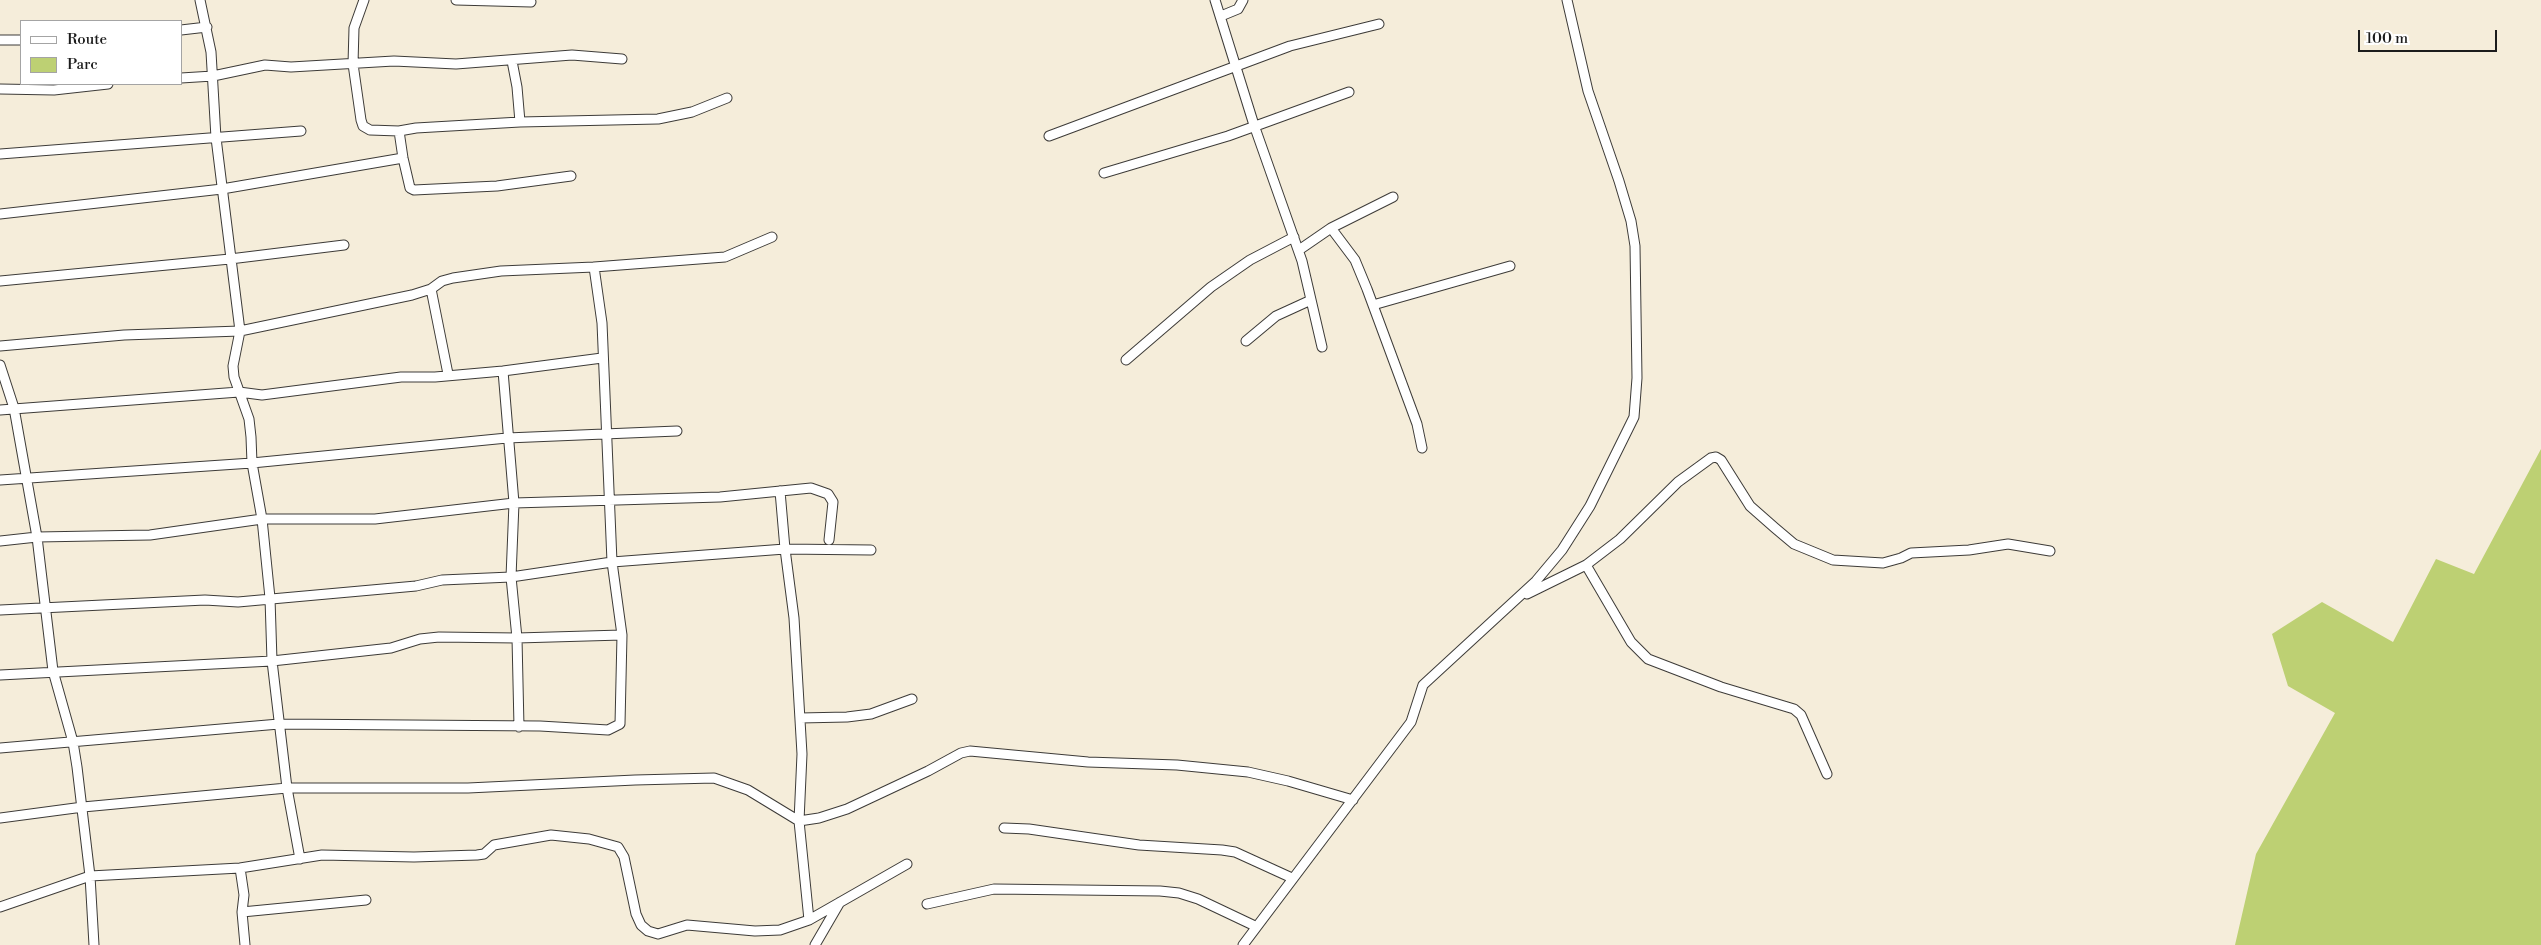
<!DOCTYPE html>
<style>
body{margin:0}
#map{position:relative;width:2541px;height:945px;overflow:hidden;background:#f5edda;font-family:"Libre Bodoni",serif}
canvas{display:block}
.legend{position:absolute;left:20px;top:20px;width:162px;height:65px;box-sizing:border-box;background:#fff;border:1px solid #a4a4a4;margin:0;padding:6px 9px;list-style:none;font-size:15px;color:#1c1c1c}
.legend li{display:flex;align-items:center;gap:10px;height:25px}
.legend b{width:25px;border:1px solid #a4a4a4}
.scale{position:absolute;left:2358px;top:30px;width:139px;height:22px;box-sizing:border-box;border:2px solid #1c1c1c;border-top:0;padding-left:6px;font-size:15px;line-height:18px;white-space:nowrap;color:#1c1c1c;-webkit-text-stroke:4px #fff;paint-order:stroke}
</style>
<div id="map">
<canvas width="2541" height="945"></canvas>
<ul class="legend">
<li><b style="height:6px;background:#fff"></b>Route</li>
<li><b style="height:14px;background:#bdd073"></b>Parc</li>
</ul>
<div class="scale">100 m</div>
</div>
<script>
const g = document.querySelector('canvas').getContext('2d');
g.lineJoin = 'round';
function fillPath(path, color) { g.fillStyle = color; g.fill(path, 'evenodd'); }
const poly = rows => new Path2D(rows.map(r => 'M' + r).join(''));
function stroke(path, color, width, dash) { g.strokeStyle = color; g.lineWidth = width; g.lineCap = dash ? 'butt' : 'round'; g.setLineDash(dash || []); g.stroke(path); }
const green = poly([
 [2541,449,2541,945,2235,945,2256,854,2335,713,2288,686,2272,634,2322,602,2393,642,2436,559,2474,574]
]);
const minor = poly([
 [200,0,211,52,216,138,240,331,233,366,234,377,249,419,251,437,252,463,262,519,270,598,272,661,287,788,300,859],
 [364,0,354,28,353,64,361,120,363,126,370,130,399,131,416,128,520,122,658,119,692,112,727,98],
 [456,0,531,2],
 [1215,0,1254,125,1302,261,1322,347],
 [1221,16,1238,9,1243,0],
 [181,30,207,27],
 [0,40,21,40],
 [512,61,517,87,520,122],
 [181,78,213,76,265,65,291,67,394,61,456,64,572,55,622,59],
 [0,89,54,90,108,84],
 [399,131,403,158,410,188,414,190,497,186,571,176],
 [1049,136,1290,46,1379,24],
 [0,154,301,131],
 [1104,173,1228,136,1349,92],
 [0,214,222,189,403,158],
 [1331,228,1355,260,1367,289,1417,424,1422,448],
 [1299,250,1331,228,1393,197],
 [0,281,230,259,344,245],
 [431,289,448,374],
 [1373,305,1510,266],
 [1246,341,1276,316,1311,300],
 [0,346,124,335,240,331,412,295,431,289,442,281,453,278,501,271,594,267,725,257,772,237],
 [1126,360,1211,287,1250,260,1294,237],
 [0,365,14,408,37,537,53,671,73,742,77,767,90,876,94,945],
 [503,371,514,503,511,577,517,638,519,727],
 [0,410,239,392,262,395,401,377,435,377,503,371,602,358],
 [0,480,252,463,507,438,677,431],
 [780,491,785,549,794,618,802,754,799,821,809,920],
 [0,541,37,537,150,535,262,519,375,519,514,503,720,497,811,488,828,494,833,502,829,540],
 [1586,565,1631,642,1648,659,1721,687,1794,709,1801,715,1827,774],
 [1527,594,1586,565,1620,539,1678,482,1711,458,1716,457,1721,460,1750,506,1775,528,1794,544,1833,560,1883,563,1901,558,1911,553,1969,550,2008,544,2050,551],
 [0,610,205,600,238,602,416,586,442,580,511,577,612,562,785,549,871,550],
 [0,675,272,661,391,648,420,639,439,637,517,638,622,635],
 [800,718,847,717,871,714,912,699],
 [0,748,279,724,540,726,608,730,620,724,622,635,612,562,602,323,594,267],
 [0,818,83,807,287,788,468,788,635,780,714,778,748,790,799,821,819,818,847,809,928,771,961,753,970,751,1088,762,1177,765,1248,772,1288,781,1353,800],
 [1004,828,1029,829,1139,845,1222,850,1235,852,1292,878],
 [240,868,244,895,242,912,245,945],
 [927,904,994,889,1160,891,1179,893,1198,899,1255,926],
 [0,907,90,876,240,868,322,855,414,857,477,855,484,854,494,845,551,835,589,839,618,847,624,857,636,914,641,925,648,931,658,934,687,925,755,931,780,930,809,920,907,864],
 [242,912,366,900],
 [815,945,840,902],
 [1243,945,1411,722,1423,685,1536,581,1562,550,1590,506,1634,417,1637,378,1635,246,1631,221,1619,181,1588,91,1567,0]
]);
fillPath(green, '#bdd073');
stroke(minor, '#3d3b38', 11);
stroke(minor, '#fff', 9);
</script>
